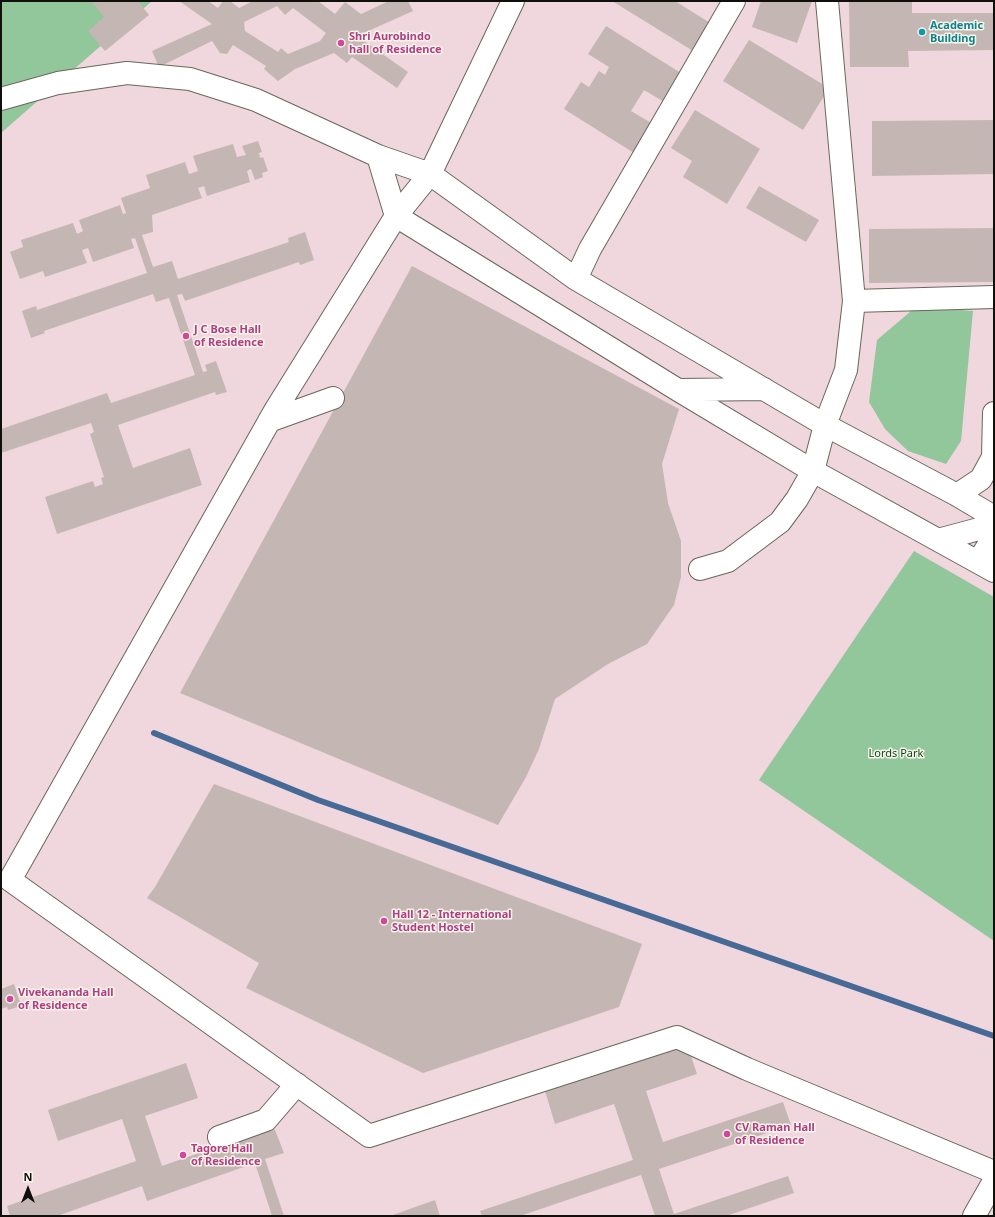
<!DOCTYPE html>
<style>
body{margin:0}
#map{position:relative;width:995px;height:1217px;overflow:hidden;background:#ebe8dc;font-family:"Noto Sans",sans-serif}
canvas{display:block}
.frame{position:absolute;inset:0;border:2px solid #100f0b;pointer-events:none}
.north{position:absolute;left:8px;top:1169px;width:40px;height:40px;-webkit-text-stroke:3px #f8f5e9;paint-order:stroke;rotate:0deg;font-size:11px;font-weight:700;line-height:16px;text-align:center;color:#100f0b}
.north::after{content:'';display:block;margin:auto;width:14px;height:18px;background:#100f0b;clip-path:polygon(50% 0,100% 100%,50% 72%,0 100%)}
</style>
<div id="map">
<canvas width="995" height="1217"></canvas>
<div class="frame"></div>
<div class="north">N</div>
</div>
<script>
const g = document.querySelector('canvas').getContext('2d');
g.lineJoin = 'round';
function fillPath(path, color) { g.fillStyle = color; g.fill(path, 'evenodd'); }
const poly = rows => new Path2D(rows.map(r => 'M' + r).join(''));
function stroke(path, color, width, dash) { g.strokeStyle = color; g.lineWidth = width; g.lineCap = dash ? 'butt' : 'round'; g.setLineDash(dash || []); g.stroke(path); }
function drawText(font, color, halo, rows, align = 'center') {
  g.font = font + ' "Noto Sans",sans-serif'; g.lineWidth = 3; g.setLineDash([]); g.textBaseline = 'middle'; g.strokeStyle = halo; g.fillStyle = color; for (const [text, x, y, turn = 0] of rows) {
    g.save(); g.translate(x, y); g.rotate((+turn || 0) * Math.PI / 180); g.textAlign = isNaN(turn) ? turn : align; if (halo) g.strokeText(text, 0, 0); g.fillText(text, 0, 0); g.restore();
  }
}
const education = poly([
 [1,1,994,1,994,1216,1,1216]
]);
const green = poly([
 [1,1,152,1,1,133],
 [917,306,973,311,961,441,946,464,908,451,885,429,869,402,877,340],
 [914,551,994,597,994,941,759,780]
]);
const stream = poly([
 [154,733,318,800,994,1036]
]);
const building = poly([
 [91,1,138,1,149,15,105,51,88,31,104,17],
 [179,1,208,1,218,8,223,1,230,1,239,8,253,1,318,1,335,14,345,2,361,14,389,1,408,1,413,11,357,36,408,72,397,88,352,57,347,63,334,53,295,69,278,81,264,69,266,66,233,45,227,54,220,53,212,41,159,67,152,51,212,24],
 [277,6,285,15,293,8,326,33,320,41,288,54,281,48,278,52,245,31,244,22],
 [612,1,675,1,715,26,698,54],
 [761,1,812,1,797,43,752,27],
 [849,1,912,1,912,13,994,13,994,50,908,51,909,67,850,67],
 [606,26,684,75,666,103,644,90,631,111,653,124,634,153,564,109,581,82,589,87,599,71,605,75,609,67,588,54],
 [749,40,829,88,803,130,723,81],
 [695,110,760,149,727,204,683,177,692,161,671,148],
 [994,120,994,174,872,176,872,121],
 [258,141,262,152,259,153,260,158,263,157,268,171,262,173,263,177,255,180,251,169,247,171,250,182,207,196,204,186,198,188,202,198,152,215,153,232,142,235,153,267,172,261,178,279,289,242,288,238,305,232,314,260,300,265,299,262,185,301,182,294,177,295,203,372,207,371,205,365,216,361,227,392,216,395,215,392,118,425,133,468,190,448,202,485,57,534,45,497,93,481,95,487,103,484,101,478,104,477,90,434,94,432,91,423,1,453,1,429,107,393,111,403,195,375,169,298,156,302,153,294,44,331,45,333,31,338,22,311,36,306,37,310,147,273,135,238,131,239,134,248,93,262,88,248,82,250,87,263,45,277,43,271,20,279,10,252,23,247,21,240,73,223,77,234,83,231,79,220,120,205,123,214,126,213,121,198,150,188,146,175,185,162,189,174,198,171,193,156,233,144,237,157,246,155,242,146],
 [759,186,819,220,806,242,746,208],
 [994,228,994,282,869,283,869,229],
 [412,266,679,409,662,464,668,503,681,541,681,577,674,605,647,644,608,664,555,699,539,749,526,777,498,825,180,693],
 [214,784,642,944,619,1007,423,1073,246,988,259,963,147,898,155,887],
 [14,984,21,1006,8,1010,7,1007,1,1009,1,989],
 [687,1044,697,1074,646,1091,663,1142,783,1102,791,1125,659,1169,674,1214,788,1176,794,1193,726,1216,655,1216,641,1175,520,1216,482,1216,480,1211,633,1160,614,1104,555,1124,545,1091],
 [186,1063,198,1098,145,1116,162,1166,262,1131,273,1125,284,1153,265,1159,284,1216,272,1216,255,1163,147,1201,142,1186,57,1216,10,1216,7,1206,136,1161,122,1119,58,1141,48,1110],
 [435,1200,440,1216,390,1216]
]);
const minor = poly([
 [513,1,430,174,396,216,276,409,10,880,369,1136,677,1037,747,1069,994,1172],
 [1,99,58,83,127,73,190,79,256,100,378,156,430,174,576,279,825,425,957,495,994,517],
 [378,156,396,216,678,390,813,471,994,571],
 [576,279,590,249,734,1],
 [854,301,994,297],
 [678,390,764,389],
 [269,421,333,398],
 [957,495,981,479,993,457,994,413],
 [938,540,994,525],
 [978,562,994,536],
 [700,569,728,561,780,522,797,499,813,471,825,425,846,370,854,301,827,1],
 [219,1137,266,1120,297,1084],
 [974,1216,994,1181]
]);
const markers = [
 [922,32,4,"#0f9aa8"],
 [341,43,4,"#d1479c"],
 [186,336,4,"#d1479c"],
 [384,921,4,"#d1479c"],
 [10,999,4,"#d1479c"],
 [727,1134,4,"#d1479c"],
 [183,1155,4,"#d1479c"]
];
const cultureNames = [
 ["Academic",930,26],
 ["Building",930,39]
];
const hotelNames = [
 ["Shri Aurobindo",349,37],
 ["hall of Residence",349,50],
 ["J C Bose Hall",194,330],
 ["of Residence",194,343],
 ["Hall 12 - International",392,915],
 ["Student Hostel",392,928],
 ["Vivekananda Hall",18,993],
 ["of Residence",18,1006],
 ["CV Raman Hall",735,1128],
 ["of Residence",735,1141],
 ["Tagore Hall",191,1149],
 ["of Residence",191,1162]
];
const parkNames = [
 ["Lords Park",896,754]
];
fillPath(education, '#f0d6dd');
fillPath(green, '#92c69b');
stroke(stream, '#476996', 6);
fillPath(building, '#c4b7b3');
stroke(minor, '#69675c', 24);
stroke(minor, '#fff', 22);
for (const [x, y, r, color] of markers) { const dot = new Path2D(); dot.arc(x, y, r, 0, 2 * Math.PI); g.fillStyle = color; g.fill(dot); stroke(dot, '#f8f5e9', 1.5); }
drawText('bold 11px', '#0d838f', '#f8f5e9', cultureNames, 'left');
drawText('bold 11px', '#b23c85', '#f8f5e9', hotelNames, 'left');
drawText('11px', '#0e4520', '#f8f5e9', parkNames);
</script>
